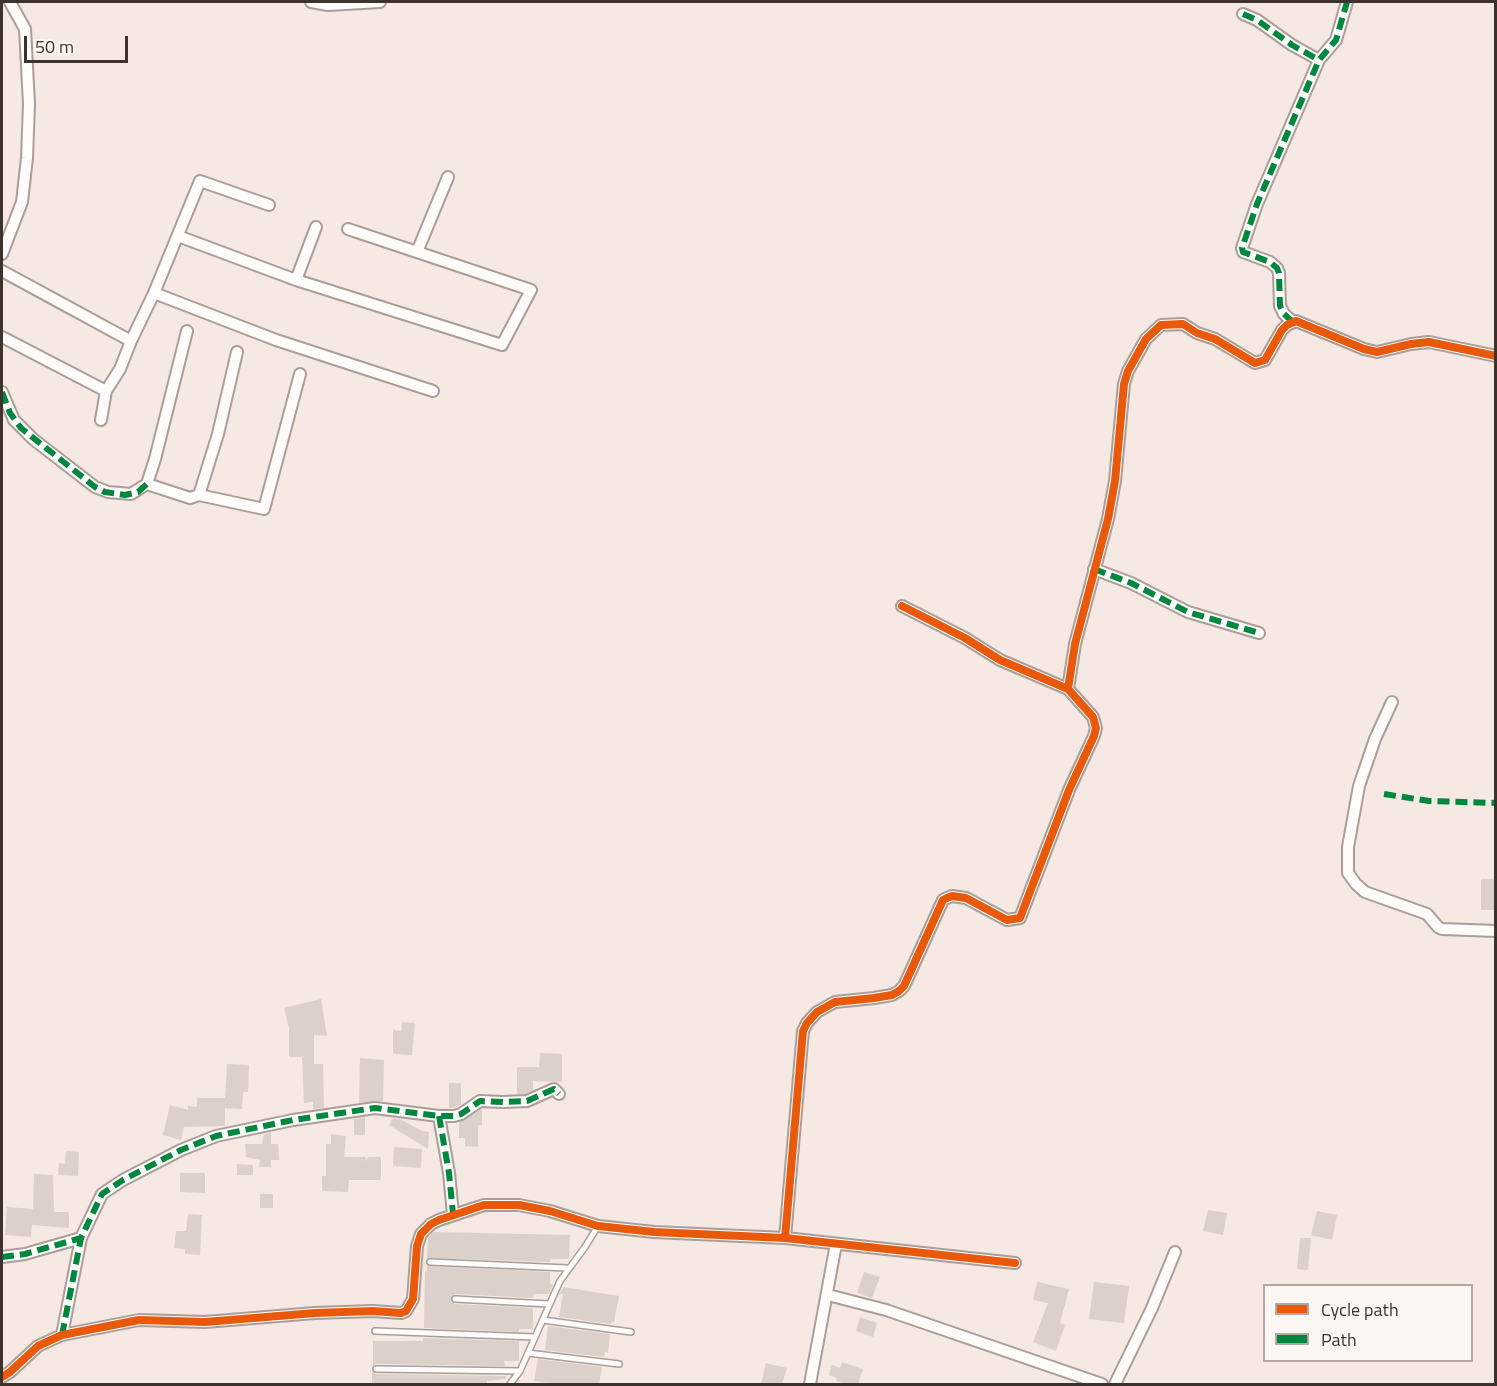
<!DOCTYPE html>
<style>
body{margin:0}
#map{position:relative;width:1497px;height:1386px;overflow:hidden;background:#f6e8e2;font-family:"Titillium Web",sans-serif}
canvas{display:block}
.frame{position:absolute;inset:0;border:3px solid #3e322d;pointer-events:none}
.legend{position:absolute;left:1263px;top:1284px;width:210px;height:78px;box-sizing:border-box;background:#fdf7f4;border:2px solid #b1a8a4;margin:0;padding:8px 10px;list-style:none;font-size:18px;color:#3e322d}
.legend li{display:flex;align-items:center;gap:12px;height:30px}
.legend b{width:30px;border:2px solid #b1a8a4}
.scale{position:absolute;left:24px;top:36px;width:104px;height:27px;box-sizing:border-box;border:3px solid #3e322d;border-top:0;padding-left:8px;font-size:18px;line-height:21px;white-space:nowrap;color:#3e322d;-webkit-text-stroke:4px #fdf7f4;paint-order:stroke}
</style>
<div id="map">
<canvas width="1497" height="1386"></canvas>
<div class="frame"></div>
<ul class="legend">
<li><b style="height:8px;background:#e8590c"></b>Cycle path</li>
<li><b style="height:8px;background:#00873e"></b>Path</li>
</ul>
<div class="scale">50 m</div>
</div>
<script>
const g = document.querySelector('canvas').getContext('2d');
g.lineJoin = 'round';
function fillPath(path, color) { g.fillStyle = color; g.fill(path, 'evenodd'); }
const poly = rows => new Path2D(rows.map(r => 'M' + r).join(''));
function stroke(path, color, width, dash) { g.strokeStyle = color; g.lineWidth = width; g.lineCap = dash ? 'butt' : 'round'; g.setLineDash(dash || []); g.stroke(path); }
const building = poly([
 [1481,879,1496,879,1496,910,1481,910],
 [321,999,327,1036,314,1035,314,1064,323,1064,324,1108,313,1109,313,1102,304,1103,302,1057,289,1057,289,1028,284,1008],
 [402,1022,415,1023,412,1055,393,1054,393,1030,401,1031],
 [540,1053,562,1054,562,1082,533,1081,533,1090,525,1094,517,1094,517,1067,539,1067],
 [360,1058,384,1060,383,1101,359,1103],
 [227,1064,249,1065,248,1092,243,1092,242,1109,225,1108,225,1126,184,1127,181,1140,163,1135,170,1105,188,1110,188,1106,197,1107,197,1098,225,1098],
 [449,1083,461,1083,461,1105,453,1108,449,1108],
 [482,1109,482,1125,478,1125,478,1147,465,1146,465,1138,459,1138,459,1122],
 [365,1117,365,1135,354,1135,354,1119],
 [393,1118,400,1119,422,1131,429,1132,428,1149,389,1125],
 [271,1132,271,1144,278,1144,279,1160,271,1160,271,1167,259,1167,260,1160,246,1157,245,1144,262,1144,264,1134],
 [331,1134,346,1136,344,1157,366,1157,365,1162,368,1157,381,1157,381,1180,349,1180,348,1192,322,1191,322,1176,326,1176,326,1144,331,1144],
 [394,1147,422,1149,421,1168,393,1166],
 [66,1151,79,1152,78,1176,58,1175,59,1163,65,1164],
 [237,1164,253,1165,253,1175,237,1175],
 [180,1173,205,1173,205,1193,180,1192],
 [34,1174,53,1175,54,1212,69,1212,69,1228,32,1225,31,1237,5,1235,7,1207,33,1209],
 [260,1194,273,1194,273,1208,260,1208],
 [1208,1210,1227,1213,1223,1235,1203,1231],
 [1317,1211,1337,1215,1332,1240,1311,1235],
 [188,1214,202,1215,200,1255,185,1254,185,1249,174,1248,176,1231,186,1231],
 [434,1232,570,1235,569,1259,550,1259,550,1262,427,1258,428,1238],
 [1300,1238,1311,1238,1308,1270,1297,1269],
 [427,1266,550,1272,550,1284,553,1285,549,1294,534,1294,533,1298,455,1294,451,1297,451,1302,455,1304,533,1308,533,1329,519,1329,519,1332,424,1328,425,1271,427,1271],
 [864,1272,880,1277,872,1298,857,1293],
 [1037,1282,1069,1289,1060,1323,1065,1325,1056,1351,1033,1342,1048,1303,1033,1300],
 [1094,1282,1129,1286,1124,1323,1089,1319],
 [563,1287,619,1296,614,1322,612,1321,611,1324,559,1317,563,1294,559,1294],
 [860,1317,877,1323,873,1337,856,1331],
 [548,1326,610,1334,608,1353,605,1352,604,1357,545,1350],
 [423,1338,519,1341,519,1361,504,1361,505,1366,376,1364,373,1366,373,1341,423,1341],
 [538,1359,602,1367,599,1384,557,1384,534,1381],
 [842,1362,863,1369,858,1384,846,1384,836,1381,837,1378,829,1375,832,1365,840,1368],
 [766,1363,787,1368,782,1384,761,1384],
 [372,1372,376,1374,506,1376,506,1379,487,1381,487,1384,372,1384]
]);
const lane = poly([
 [430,1262,567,1268],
 [455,1299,549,1304],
 [543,1320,631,1332],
 [375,1331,535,1337],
 [528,1353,619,1364],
 [376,1369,520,1371],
 [510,1384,520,1371,560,1281,585,1247,598,1226]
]);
const street = poly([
 [311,2,328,5,380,2],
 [1243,14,1257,20,1292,45,1319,60],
 [178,236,296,280,316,227],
 [417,252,448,177],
 [2,254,22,202,27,158,29,104,25,29,10,2],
 [2,271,131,341,120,369,106,391,101,420],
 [296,280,502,345,531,290,348,229],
 [154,293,276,340,433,391],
 [1293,322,1284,314,1280,306,1279,273,1277,268,1270,262,1243,252,1242,248,1257,204,1319,60,1336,40,1347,2],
 [2,337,106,391],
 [131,341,154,293,200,181,269,205],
 [2,392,14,420,33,439,95,487,108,492,131,494,147,484,155,459,187,331],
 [147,484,190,498,199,495,218,434,237,352],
 [199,495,264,509,300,374],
 [1094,569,1131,583,1188,612,1259,633],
 [1068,689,1075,644,1108,519,1115,481,1124,384,1128,371,1146,339,1161,325,1183,324,1197,333,1215,339,1255,363,1265,360,1282,330,1287,325,1296,321,1364,349,1377,352,1411,344,1429,342,1496,356],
 [1392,702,1375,739,1359,786,1348,847,1348,873,1356,884,1365,892,1427,914,1438,927,1442,929,1496,931],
 [439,1116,449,1173,453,1214],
 [785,1238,803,1031,807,1023,817,1012,835,1002,874,998,892,995,899,991,904,986,943,900,947,898,952,896,966,898,1007,920,1020,918,1069,790,1094,736,1096,728,1093,717,1068,689,1000,660,965,638,902,606],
 [2,1257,25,1254,81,1238],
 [828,1295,886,1310,1102,1384],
 [62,1335,81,1238,102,1194,123,1180,181,1150,216,1136,293,1120,375,1108,439,1116,454,1116,461,1114,480,1101,503,1102,527,1101,554,1089,559,1094],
 [2,1377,10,1372,38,1346,62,1335,139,1320,205,1322,315,1313,373,1311,401,1313,406,1311,413,1299,417,1246,421,1234,431,1224,439,1220,484,1205,519,1205,550,1211,598,1226,654,1232,785,1238,1015,1263],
 [810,1384,836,1244],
 [1115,1384,1152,1308,1175,1252]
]);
const quiet = poly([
 [1243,14,1257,20,1292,45,1319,60],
 [1293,322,1284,314,1280,306,1279,273,1277,268,1270,262,1243,252,1242,248,1257,204,1319,60,1336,40,1347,2],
 [2,392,10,413,21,428,95,487,105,492,125,495,138,492,147,484],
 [1094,569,1131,583,1188,612,1259,633],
 [1384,794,1429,801,1496,803],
 [439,1116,449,1173,453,1214],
 [2,1257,25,1254,81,1238],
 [62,1335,81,1238,102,1194,123,1180,181,1150,216,1136,293,1120,375,1108,439,1116,454,1116,461,1114,480,1101,503,1102,527,1101,554,1089,559,1094]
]);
const cycleway = poly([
 [1068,689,1075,644,1108,519,1115,481,1124,384,1128,371,1146,339,1161,325,1183,324,1197,333,1215,339,1255,363,1265,360,1282,330,1287,325,1296,321,1364,349,1377,352,1411,344,1429,342,1496,356],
 [785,1238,803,1031,807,1023,817,1012,835,1002,874,998,892,995,899,991,904,986,943,900,947,898,952,896,966,898,1007,920,1020,918,1069,790,1094,736,1096,728,1093,717,1068,689,1000,660,965,638,902,606],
 [2,1377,10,1372,38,1346,62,1335,139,1320,205,1322,315,1313,373,1311,401,1313,406,1311,413,1299,417,1246,421,1234,431,1224,439,1220,484,1205,519,1205,550,1211,598,1226,654,1232,785,1238,1015,1263]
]);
fillPath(building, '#dcd0ca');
stroke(lane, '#aa9e99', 8);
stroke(street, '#aa9e99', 14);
stroke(lane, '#fefcfb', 5);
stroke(street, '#fefcfb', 10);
stroke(quiet, '#00873e', 6, [12, 6]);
stroke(cycleway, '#e8590c', 8);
</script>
